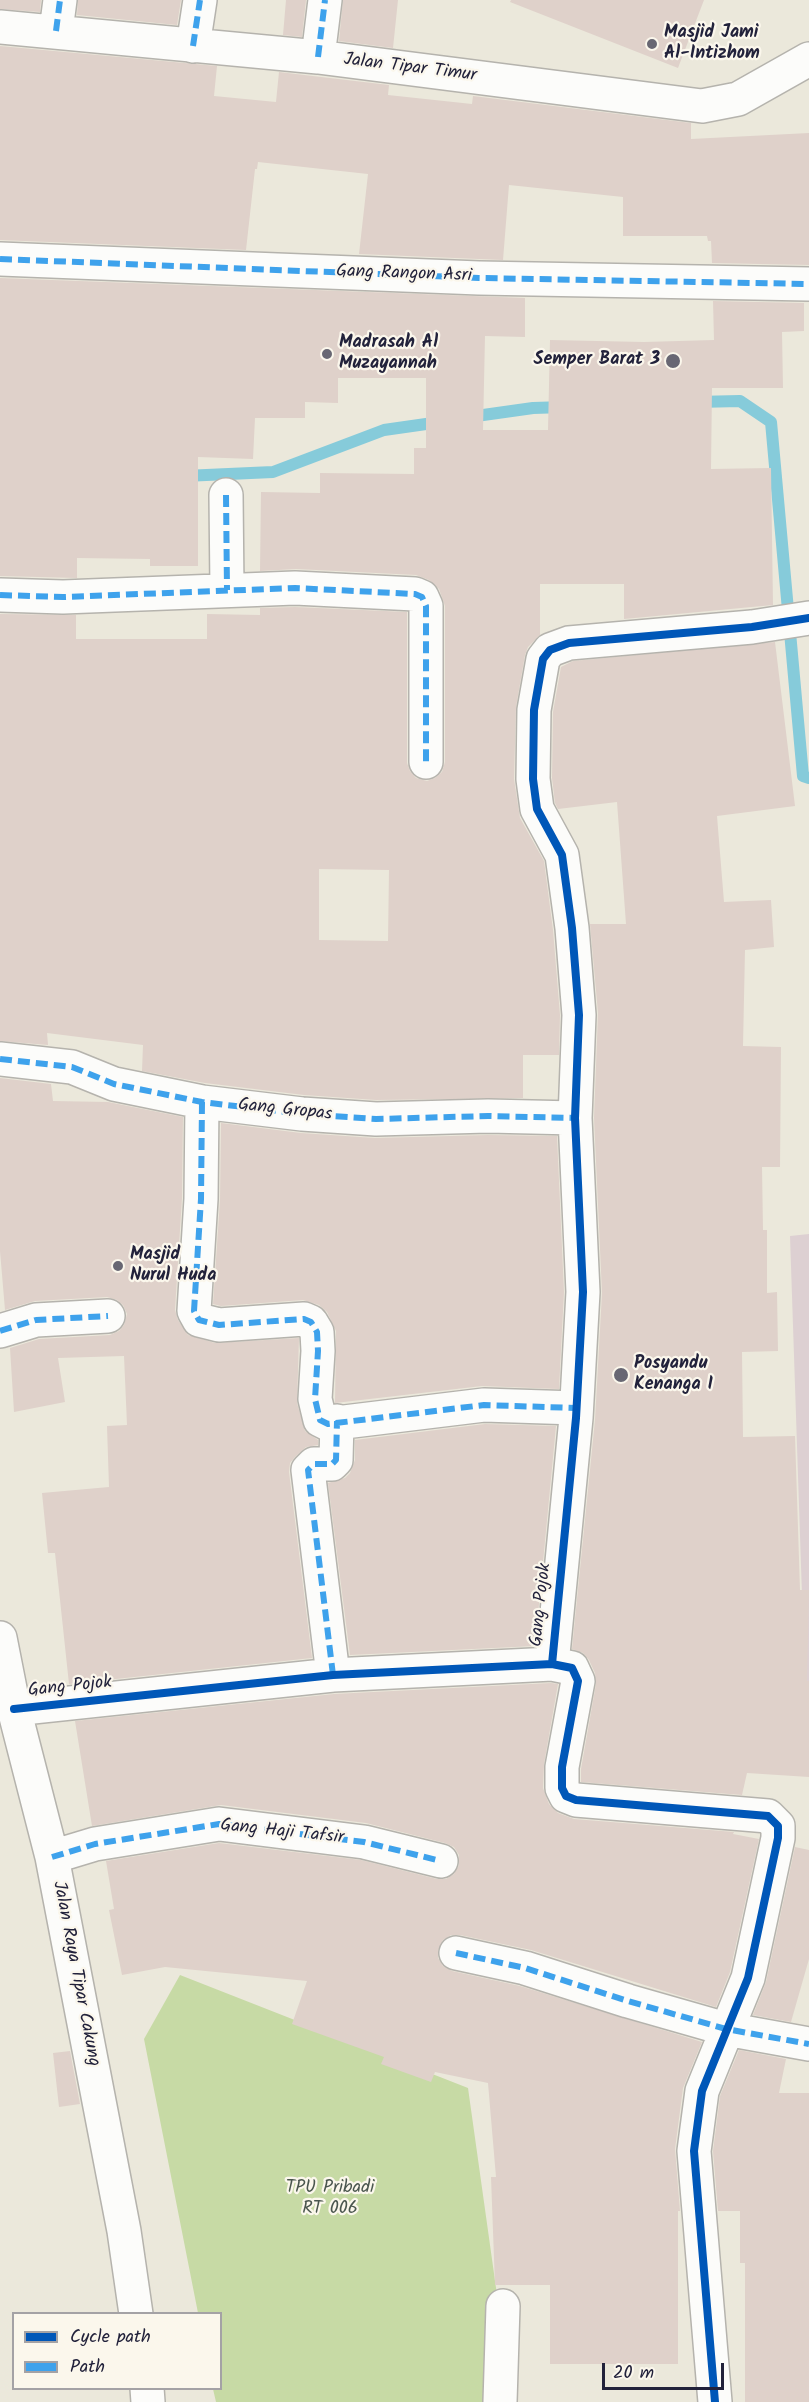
<!DOCTYPE html>
<style>
body{margin:0}
#map{position:relative;width:809px;height:2402px;overflow:hidden;background:#ebe8db;font-family:Kalam,sans-serif}
canvas{display:block}
.legend{position:absolute;left:12px;top:2312px;width:210px;height:78px;box-sizing:border-box;background:#fbf7ec;border:2px solid #a4a2a5;margin:0;padding:8px 10px;list-style:none;font-size:18px;color:#22223b}
.legend li{display:flex;align-items:center;gap:12px;height:30px}
.legend b{width:30px;border:2px solid #a4a2a5}
.scale{position:absolute;left:602px;top:2363px;width:122px;height:27px;box-sizing:border-box;border:3px solid #22223b;border-top:0;padding-left:8px;font-size:18px;line-height:21px;white-space:nowrap;color:#22223b;-webkit-text-stroke:4px #fbf7ec;paint-order:stroke}
</style>
<div id="map">
<canvas width="809" height="2402"></canvas>
<ul class="legend">
<li><b style="height:8px;background:#0057b8"></b>Cycle path</li>
<li><b style="height:8px;background:#3ea2ec"></b>Path</li>
</ul>
<div class="scale">20 m</div>
</div>
<script>
const g = document.querySelector('canvas').getContext('2d');
g.lineJoin = 'round';
function fillPath(path, color) { g.fillStyle = color; g.fill(path, 'evenodd'); }
const poly = rows => new Path2D(rows.map(r => 'M' + r).join(''));
function stroke(path, color, width, dash) { g.strokeStyle = color; g.lineWidth = width; g.lineCap = dash ? 'butt' : 'round'; g.setLineDash(dash || []); g.stroke(path); }
function drawText(font, color, halo, rows, align = 'center') {
  g.font = font + ' Kalam,sans-serif'; g.lineWidth = 4.5; g.setLineDash([]); g.textBaseline = 'middle'; g.strokeStyle = halo; g.fillStyle = color; for (const [text, x, y, turn = 0] of rows) {
    g.save(); g.translate(x, y); g.rotate((+turn || 0) * Math.PI / 180); g.textAlign = isNaN(turn) ? turn : align; if (halo) g.strokeText(text, 0, 0); g.fillText(text, 0, 0); g.restore();
  }
}
const industrial = poly([
 [809,1234,809,1716,806,1715,790,1236]
]);
const green = poly([
 [180,1975,468,2088,512,2402,216,2402,213,2389,220,2388,220,2314,198,2313,144,2039]
]);
const stream = poly([
 [696,402,740,401,771,422,803,776,809,778],
 [469,417,533,408,565,407],
 [184,476,273,472,384,430,440,422]
]);
const building = poly([
 [0,0,41,0,40,12,0,9],
 [78,0,181,0,177,25,77,15],
 [286,0,306,0,302,37,283,35],
 [343,0,398,0,393,48,339,41],
 [511,0,704,0,678,68,510,2],
 [0,46,217,66,214,96,276,102,279,72,389,85,388,95,472,104,473,96,691,123,691,139,809,133,809,265,712,263,711,241,708,241,707,236,623,236,623,197,509,185,503,260,359,254,368,174,258,162,257,169,255,169,246,250,0,240],
 [0,278,525,298,525,337,485,336,483,430,548,430,550,340,644,342,714,340,713,301,804,303,804,331,782,332,783,388,712,388,711,469,771,468,773,605,624,619,624,584,540,584,540,635,528,647,525,655,516,707,514,779,520,818,544,861,553,930,560,1015,559,1055,523,1055,523,1098,376,1100,304,1095,205,1083,142,1071,143,1045,47,1033,48,1045,0,1041,0,614,76,615,76,639,207,639,207,614,260,615,260,608,295,607,407,612,407,763,410,771,416,778,427,781,435,778,442,772,445,762,445,606,439,589,429,580,416,575,296,569,260,571,261,492,320,493,320,473,414,474,414,448,426,448,426,378,338,378,338,403,305,402,305,418,255,418,253,459,198,457,198,566,150,566,150,559,77,558,77,578,0,576],
 [319,869,389,870,388,941,319,940],
 [775,642,795,806,717,816,724,902,771,900,774,947,745,950,743,1046,781,1047,780,1167,762,1167,763,1230,767,1230,767,1293,777,1292,778,1351,742,1352,743,1437,795,1436,800,1590,809,1590,807,1681,809,1681,809,1777,747,1773,742,1795,581,1782,581,1769,596,1684,595,1673,589,1660,583,1653,572,1649,595,1420,602,1293,594,1118,598,1013,590,924,626,924,617,802,558,809,555,803,552,778,553,712,561,667,573,661],
 [0,1078,51,1084,53,1101,108,1102,183,1117,182,1198,175,1310,178,1320,188,1335,215,1343,299,1338,297,1403,305,1431,318,1440,318,1445,306,1447,295,1457,290,1463,289,1472,312,1658,69,1684,55,1553,48,1553,42,1493,109,1487,107,1426,127,1425,124,1356,58,1358,65,1402,14,1412,10,1348,39,1339,110,1335,119,1331,124,1325,127,1314,123,1305,117,1300,107,1297,35,1301,5,1310,0,1251],
 [221,1123,301,1133,375,1138,488,1135,557,1136,564,1292,559,1389,482,1386,335,1403,336,1331,327,1312,319,1305,303,1300,221,1306,213,1304,220,1200],
 [485,1424,556,1426,535,1646,350,1655,328,1483,345,1478,350,1473,355,1460,355,1440],
 [551,1683,558,1684,544,1764,543,1788,549,1804,558,1813,574,1819,734,1832,733,1834,759,1839,730,1972,716,2007,531,1950,460,1935,451,1935,443,1940,438,1950,438,1958,443,1966,452,1971,520,1986,702,2042,683,2088,675,2149,680,2211,678,2211,678,2364,550,2364,550,2285,495,2285,491,2177,496,2177,488,2083,435,2072,431,2082,381,2064,384,2057,292,2024,307,1981,165,1967,122,1975,109,1910,114,1909,106,1861,219,1843,361,1860,437,1879,446,1879,454,1874,459,1865,459,1855,454,1847,445,1843,366,1823,221,1805,92,1826,75,1721,334,1694],
 [795,1847,809,1850,809,1959,791,2022,753,2015,766,1982],
 [739,2050,786,2059,779,2093,809,2093,809,2402,745,2402,745,2263,740,2263,740,2211,718,2211,713,2151,720,2096],
 [70,2051,80,2104,59,2107,53,2053]
]);
const minor = poly([
 [0,27,318,57,702,106,738,99,809,59],
 [56,31,60,0],
 [193,46,200,0],
 [318,57,325,0],
 [0,259,479,278,809,284],
 [226,495,227,590],
 [0,595,63,597,295,588,415,594,422,597,426,606,426,762],
 [0,1059,72,1067,114,1084,202,1102,302,1114,376,1119,488,1116,575,1118],
 [202,1102,201,1199,194,1311,199,1320,219,1325,304,1319,311,1322,317,1332,318,1351,315,1399,320,1420,328,1424,484,1405,576,1408],
 [0,1331,36,1320,108,1316],
 [0,1638,14,1709,52,1857,124,2231,136,2314],
 [552,1664,572,1668,578,1681,562,1767,562,1788,566,1796,576,1800,768,1816,778,1826,778,1838,748,1978,702,2091,694,2151,715,2402],
 [333,1675,308,1470,314,1464,332,1464,336,1460,337,1421],
 [14,1709,333,1675,552,1664,576,1418,583,1292,575,1118,579,1015,572,928,562,855,537,809,533,779,534,710,543,659,550,650,569,643,752,627,809,618],
 [52,1857,95,1844,219,1824,364,1842,441,1861],
 [456,1953,525,1968,628,2001,726,2029,809,2044],
 [147,2388,148,2402],
 [500,2402,503,2306]
]);
const quiet = poly([
 [56,31,60,0],
 [193,46,200,0],
 [318,57,325,0],
 [0,259,479,278,809,284],
 [226,495,227,590],
 [0,595,63,597,295,588,415,594,422,597,426,606,426,762],
 [0,1059,72,1067,114,1084,202,1102,302,1114,376,1119,488,1116,575,1118],
 [202,1102,201,1199,194,1311,199,1320,219,1325,304,1319,311,1322,317,1332,318,1351,315,1399,320,1420,328,1424,484,1405,576,1408],
 [0,1331,36,1320,108,1316],
 [333,1675,308,1470,314,1464,332,1464,336,1460,337,1421],
 [52,1857,95,1844,219,1824,364,1842,441,1861],
 [456,1953,525,1968,628,2001,726,2029,809,2044]
]);
const cycleway = poly([
 [552,1664,572,1668,578,1681,562,1767,562,1788,566,1796,576,1800,768,1816,778,1826,778,1838,748,1978,702,2091,694,2151,715,2402],
 [14,1709,333,1675,552,1664,576,1418,583,1292,575,1118,579,1015,572,928,562,855,537,809,533,779,534,710,543,659,550,650,569,643,752,627,809,618]
]);
const markers = [
 [652,44,6,"#686773"],
 [327,354,6,"#686773"],
 [673,361,8,"#686773"],
 [118,1266,6,"#686773"],
 [621,1375,8,"#686773"]
];
const poiNames = [
 ["Masjid Jami",664,34],
 ["Al-Intizhom",664,55],
 ["Madrasah Al",339,344],
 ["Muzayannah",339,365],
 ["Semper Barat 3",660,361,"right"],
 ["Masjid",130,1256],
 ["Nurul Huda",130,1277],
 ["Posyandu",634,1365],
 ["Kenanga I",634,1386]
];
const streetNames = [
 ["Jalan Tipar Timur",410,69,7],
 ["Gang Rangon Asri",404,275,2],
 ["Gang Gropas",285,1111,6],
 ["Gang Pojok",542,1605,-84],
 ["Gang Pojok",70,1688,-6],
 ["Gang Haji Tafsir",282,1833,6],
 ["Jalan Raya Tipar Cakung",75,1974,79]
];
const parkNames = [
 ["TPU Pribadi",330,2189],
 ["RT 006",330,2210]
];
fillPath(industrial, '#ddd0d2');
fillPath(green, '#c7daa5');
stroke(stream, '#86cbda', 12);
fillPath(building, '#dfd1ca');
stroke(minor, '#b5b3ad', 36);
stroke(minor, '#fcfcfa', 33);
stroke(quiet, '#3ea2ec', 6, [12, 6]);
stroke(cycleway, '#0057b8', 8);
for (const [x, y, r, color] of markers) { const dot = new Path2D(); dot.arc(x, y, r, 0, 2 * Math.PI); g.fillStyle = color; g.fill(dot); stroke(dot, '#fbf7ec', 2); }
drawText('bold 18px', '#22223b', '#fbf7ec', poiNames, 'left');
drawText('18px', '#22223b', '#fbf7ec', streetNames);
drawText('18px', '#4a564e', '#fbf7ec', parkNames);
</script>
